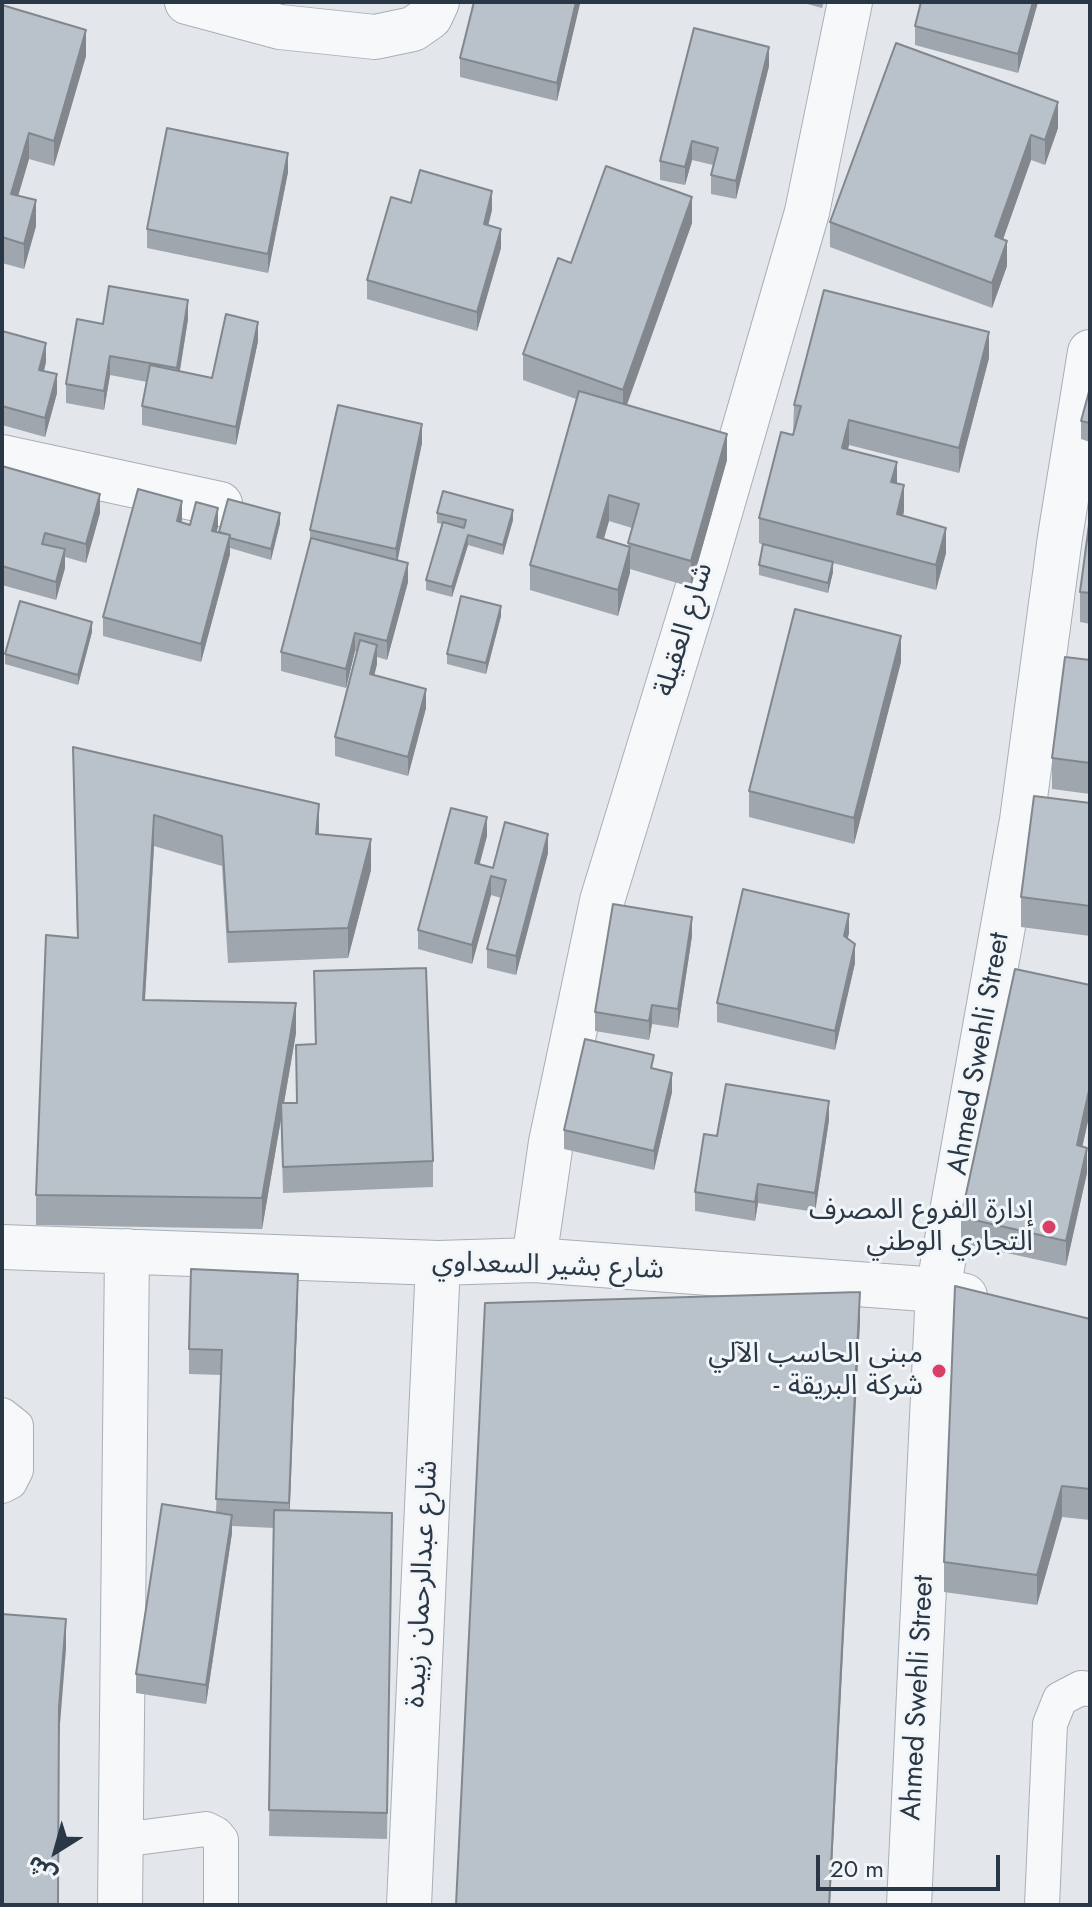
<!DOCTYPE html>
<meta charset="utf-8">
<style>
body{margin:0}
#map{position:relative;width:1092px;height:1907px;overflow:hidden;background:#e3e7ec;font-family:Jost,"Noto Sans Arabic",sans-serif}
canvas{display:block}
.frame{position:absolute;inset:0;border:4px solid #293746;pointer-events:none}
.north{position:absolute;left:16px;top:1811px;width:80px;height:80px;-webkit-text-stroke:6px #f3f6f9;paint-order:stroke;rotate:217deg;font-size:22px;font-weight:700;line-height:32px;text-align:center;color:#293746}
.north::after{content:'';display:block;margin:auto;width:28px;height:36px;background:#293746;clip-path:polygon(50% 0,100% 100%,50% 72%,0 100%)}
.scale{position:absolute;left:816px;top:1855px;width:184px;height:36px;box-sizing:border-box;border:4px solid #293746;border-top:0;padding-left:10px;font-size:24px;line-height:28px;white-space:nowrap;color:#293746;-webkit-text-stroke:6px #f3f6f9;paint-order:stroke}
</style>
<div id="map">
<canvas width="1092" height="1907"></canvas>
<div class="frame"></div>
<div class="north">ش</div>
<div class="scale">20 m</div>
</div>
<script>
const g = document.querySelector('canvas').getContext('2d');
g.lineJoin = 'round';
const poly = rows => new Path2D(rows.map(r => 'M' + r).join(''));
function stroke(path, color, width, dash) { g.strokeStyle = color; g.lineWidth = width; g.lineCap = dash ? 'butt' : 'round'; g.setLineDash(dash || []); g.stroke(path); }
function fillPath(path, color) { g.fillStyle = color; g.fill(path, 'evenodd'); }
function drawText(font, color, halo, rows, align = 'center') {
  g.font = font + ' Jost,"Noto Sans Arabic",sans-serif'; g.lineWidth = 6; g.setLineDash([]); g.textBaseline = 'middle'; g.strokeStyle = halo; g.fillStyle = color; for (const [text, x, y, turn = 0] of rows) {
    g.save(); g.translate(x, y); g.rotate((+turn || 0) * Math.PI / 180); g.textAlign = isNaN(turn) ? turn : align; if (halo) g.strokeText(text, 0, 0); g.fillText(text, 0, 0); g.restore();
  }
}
const lane = poly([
 [2,1415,16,1426,16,1470,10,1482,2,1486],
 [121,1840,206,1829,216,1834,221,1840,221,1905],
 [1042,1905,1050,1724,1060,1699,1081,1688,1090,1689]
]);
const street = poly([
 [187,2,280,27,375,37,413,29,430,17,437,2],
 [2,457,220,504],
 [2,1247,438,1263,534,1260,938,1290,965,1296],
 [534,1260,551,1142,602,901,705,564,807,212,850,2],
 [120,1905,127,1251],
 [409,1905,438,1263],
 [909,1905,938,1290,1022,820,1060,537,1090,352]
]);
const wall = poly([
 [580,2,557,101,460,77,460,58],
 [800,2,824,2,822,8],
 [1038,2,1018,73,915,45,915,26],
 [2,5,86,56,54,166,29,159,18,196,36,226,24,269,2,263],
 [896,43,1058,128,1045,165,1031,160,1003,239,1007,266,992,308,830,247,830,222],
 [769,66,736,199,711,194,711,175,713,165,692,160,685,185,660,180,660,161],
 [288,172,268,273,147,248,147,229],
 [492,210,488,225,501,248,477,331,367,299,367,280],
 [692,223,627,405,727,460,691,587,630,569,618,616,530,590,530,565,576,399,523,380,523,354,571,263],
 [609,521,632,528,628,546,603,539],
 [188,319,180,371,212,378,258,341,236,445,142,425,142,406,147,382,110,375,104,410,66,403,66,384,103,324],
 [2,331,46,362,44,371,57,393,45,437,2,425],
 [989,358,959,473,849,445,848,449,897,483,904,511,903,516,946,553,936,590,833,563,833,572,828,593,759,575,759,565,763,545,759,543,759,518,793,435,794,405],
 [1090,388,1090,442,1081,439,1081,421],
 [422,443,397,561,408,582,387,660,377,657,377,664,374,675,426,708,408,776,335,756,335,737,357,652,355,651,346,688,281,671,281,652,310,545,310,530],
 [2,466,100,513,86,563,65,557,65,568,56,600,2,585],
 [437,513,513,520,503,555,468,545,452,597,426,590,426,580,442,524,437,523],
 [1090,517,1090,624,1080,622,1080,592],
 [182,520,182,522,190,525,218,527,216,532,219,532,280,523,271,560,230,548,230,554,201,662,103,636,103,617],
 [501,616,486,674,447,664,447,654],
 [92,632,78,685,5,664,5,654],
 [1090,660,1090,794,1052,789,1052,758],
 [901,662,854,844,749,817,749,791],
 [73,747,319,834,371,870,348,958,228,963,222,866,154,846,145,1000,296,1033,284,1103,297,1103,296,1045,315,1044,314,971,433,1161,433,1187,283,1193,281,1119,262,1229,36,1225,36,1195,77,938],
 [1090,803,1090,936,1021,927,1021,897],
 [487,836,479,864,493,868,548,853,516,975,487,968,487,949,501,898,491,895,472,964,418,949,418,930],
 [849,933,847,938,855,963,835,1050,717,1022,717,1003],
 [692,936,678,1028,652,1024,649,1040,595,1031,595,1012],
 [1090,985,1090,1112,1082,1147,1087,1173,1066,1266,961,1243,961,1217],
 [654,1069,672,1092,654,1170,564,1149,564,1130],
 [829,1120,815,1212,758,1203,755,1221,695,1211,695,1192,717,1136],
 [298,1299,289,1511,392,1513,387,1839,269,1836,274,1528,232,1526,232,1533,206,1704,136,1693,136,1674,216,1512,221,1375,189,1374,189,1349],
 [1090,1319,1090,1520,1062,1517,1037,1605,944,1592,944,1562]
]);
const shadedWall = poly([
 [576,2,580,2,580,4,557,101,557,83],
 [1033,2,1038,2,1018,73,1018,54],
 [86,30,86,56,54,166,54,141],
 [769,47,769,66,736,199,736,181],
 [1058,102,1058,128,1045,165,1045,140],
 [29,133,29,159,11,220,11,194],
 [1031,135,1031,160,995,262,995,236],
 [692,141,692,160,685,185,685,167],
 [288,153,288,172,268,273,268,254],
 [492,191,492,210,484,243,484,224],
 [692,197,692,223,623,415,623,390],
 [36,200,36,226,24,269,24,244],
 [501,229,501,248,477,331,477,312],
 [1007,241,1007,266,992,308,992,283],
 [188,300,188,319,177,387,177,368],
 [258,322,258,341,236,445,236,427],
 [989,332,989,358,959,473,959,448],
 [46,343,46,362,39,389,39,370],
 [110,356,110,375,104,410,104,391],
 [57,374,57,393,45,437,45,418],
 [849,420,849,445,842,473,842,448],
 [422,424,422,443,396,568,396,549],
 [727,434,727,460,691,587,691,561],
 [897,462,897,488,891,482],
 [904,485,904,511,897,540,897,514],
 [100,494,100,513,86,563,86,544],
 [609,495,609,521,597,563,597,537],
 [182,501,182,520,177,540,177,521],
 [218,508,218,527,212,549,212,531],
 [513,510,513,520,503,555,503,545],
 [280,513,280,523,271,560,271,549],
 [946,528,946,553,936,590,936,565],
 [230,535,230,554,201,662,201,644],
 [468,535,468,545,452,597,452,587],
 [630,547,630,573,618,616,618,590],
 [65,549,65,568,56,600,56,582],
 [833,562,833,572,828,593,828,583],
 [408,563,408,582,387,660,387,641],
 [501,606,501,616,486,674,486,663],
 [92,622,92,632,78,685,78,675],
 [355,633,355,651,346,688,346,669],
 [901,636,901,662,854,844,854,818],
 [377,645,377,664,370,693,370,674],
 [426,689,426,708,408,776,408,757],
 [319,804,319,835,316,834],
 [154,815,154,846,143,1030,143,1000],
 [487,817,487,836,475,882,475,863],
 [548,834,548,853,516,975,516,956],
 [371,839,371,870,348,958,348,928],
 [491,876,491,895,472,964,472,945],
 [849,914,849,933,844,955,844,936],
 [692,917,692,936,678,1028,678,1009],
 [855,944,855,963,835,1050,835,1031],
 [296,1003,296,1033,262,1229,262,1198],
 [652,1005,652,1024,649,1040,649,1021],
 [672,1073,672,1092,654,1170,654,1151],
 [1090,1086,1090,1112,1077,1171,1077,1145],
 [829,1101,829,1120,815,1212,815,1193],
 [1087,1148,1087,1173,1066,1266,1066,1241],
 [758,1184,758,1203,755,1221,755,1202],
 [298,1274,298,1299,289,1529,289,1503],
 [860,1292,860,1323,830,1905,829,1905],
 [1062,1486,1062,1517,1037,1605,1037,1575],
 [232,1515,232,1533,206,1704,206,1685],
 [66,1619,66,1649,59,1737,59,1707]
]);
const building = poly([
 [474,2,576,2,557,83,460,58,474,2],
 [921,2,1033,2,1018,54,915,26,921,2],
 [2,5,86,30,54,141,29,133,11,194,36,200,24,244,2,237,2,5],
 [694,28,769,47,736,181,711,175,718,148,692,141,685,167,660,161,694,28],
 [896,43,1058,102,1045,140,1031,135,995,236,1007,241,992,283,830,222,896,43],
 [167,128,288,153,268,254,147,229,167,128],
 [606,166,692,197,623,390,523,354,558,258,571,263,606,166],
 [420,170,492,191,484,224,501,229,477,312,367,280,391,197,411,203,420,170],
 [109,286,188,300,177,368,110,356,104,391,66,384,77,319,103,324,109,286],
 [824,290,989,332,959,448,849,420,842,448,897,462,891,482,904,485,897,514,946,528,936,565,759,518,781,432,793,435,801,406,794,405,824,290],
 [226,314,258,322,236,427,142,406,150,365,212,378,226,314],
 [2,331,46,343,39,370,57,374,45,418,2,406,2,331],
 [1090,388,1090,423,1081,421,1090,388],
 [579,391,727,434,691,561,628,543,639,504,609,495,597,537,630,547,618,590,530,565,579,391],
 [338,405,422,424,396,549,310,530,338,405],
 [2,466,100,494,86,544,45,533,42,544,65,549,56,582,2,566,2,466],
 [138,489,182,501,177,521,190,525,196,502,218,508,212,531,230,535,201,644,103,617,138,489],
 [443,491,513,510,503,545,468,535,452,587,426,580,443,522,464,528,466,520,437,513,443,491],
 [228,499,280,513,271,549,230,538,230,535,219,532,228,499],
 [1090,517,1090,593,1080,592,1090,517],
 [311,538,408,563,387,641,355,633,346,669,281,652,311,538],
 [763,544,833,562,828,583,759,565,763,544],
 [461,596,501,606,486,663,447,654,461,596],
 [20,601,92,622,78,675,5,654,20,601],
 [795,609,901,636,854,818,749,791,795,609],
 [360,640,377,645,370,674,426,689,408,757,335,737,360,640],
 [1065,657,1090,660,1090,763,1052,758,1065,657],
 [73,747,319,804,316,834,371,839,348,928,228,932,222,836,154,815,143,1000,296,1003,262,1198,36,1195,46,935,78,938,73,747],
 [1034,796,1090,803,1090,906,1021,897,1034,796],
 [451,808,487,817,475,863,493,868,505,822,548,834,516,956,487,949,506,880,491,876,472,945,418,930,451,808],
 [743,889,849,914,844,936,855,944,835,1031,717,1003,743,889],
 [613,904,692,917,678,1009,652,1005,649,1021,595,1012,613,904],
 [426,968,433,1161,283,1167,281,1103,297,1103,296,1045,316,1044,314,971,426,968],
 [1015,969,1090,985,1090,1086,1077,1145,1087,1148,1066,1241,961,1217,1015,969],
 [585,1039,654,1055,651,1068,672,1073,654,1151,564,1130,585,1039],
 [726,1084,829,1101,815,1193,758,1184,755,1202,695,1192,704,1134,717,1136,726,1084],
 [191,1269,298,1274,289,1503,216,1499,222,1350,189,1349,191,1269],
 [955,1286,1090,1319,1090,1489,1062,1486,1037,1575,944,1562,955,1286],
 [860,1292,829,1905,456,1905,485,1303,860,1292],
 [162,1504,232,1515,206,1685,136,1674,162,1504],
 [274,1510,392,1513,387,1813,269,1810,274,1510],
 [2,1614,66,1619,59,1707,58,1905,2,1905,2,1614]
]);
const markers = [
 [1049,1227,8,"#d94068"],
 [939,1371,8,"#d94068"]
];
const streetNames = [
 ["شارع العقيلة",685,630,-73],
 ["Ahmed Swehli Street",980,1054,-80],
 ["شارع بشير السعداوي",548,1267,2],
 ["شارع عبدالرحمان زبيدة",423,1584,-87],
 ["Ahmed Swehli Street",919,1698,-87]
];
const poiNames = [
 ["إدارة الفروع المصرف",1033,1211],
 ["التجاري الوطني",1033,1243],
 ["مبنى الحاسب الآلي",923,1355],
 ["- شركة البريقة",923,1387]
];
stroke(lane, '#a7afb7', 36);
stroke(street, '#a7afb7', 46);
stroke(lane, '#f6f8fa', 34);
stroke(street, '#f6f8fa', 44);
fillPath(wall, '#9fa6ae');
fillPath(shadedWall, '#82878d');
fillPath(building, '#b9c1ca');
stroke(building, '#82878d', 2);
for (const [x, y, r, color] of markers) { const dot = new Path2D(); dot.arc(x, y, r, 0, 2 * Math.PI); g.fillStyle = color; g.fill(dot); stroke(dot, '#f3f6f9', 3); }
drawText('28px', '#293746', '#f3f6f9', streetNames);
drawText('28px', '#293746', '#f3f6f9', poiNames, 'right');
</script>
